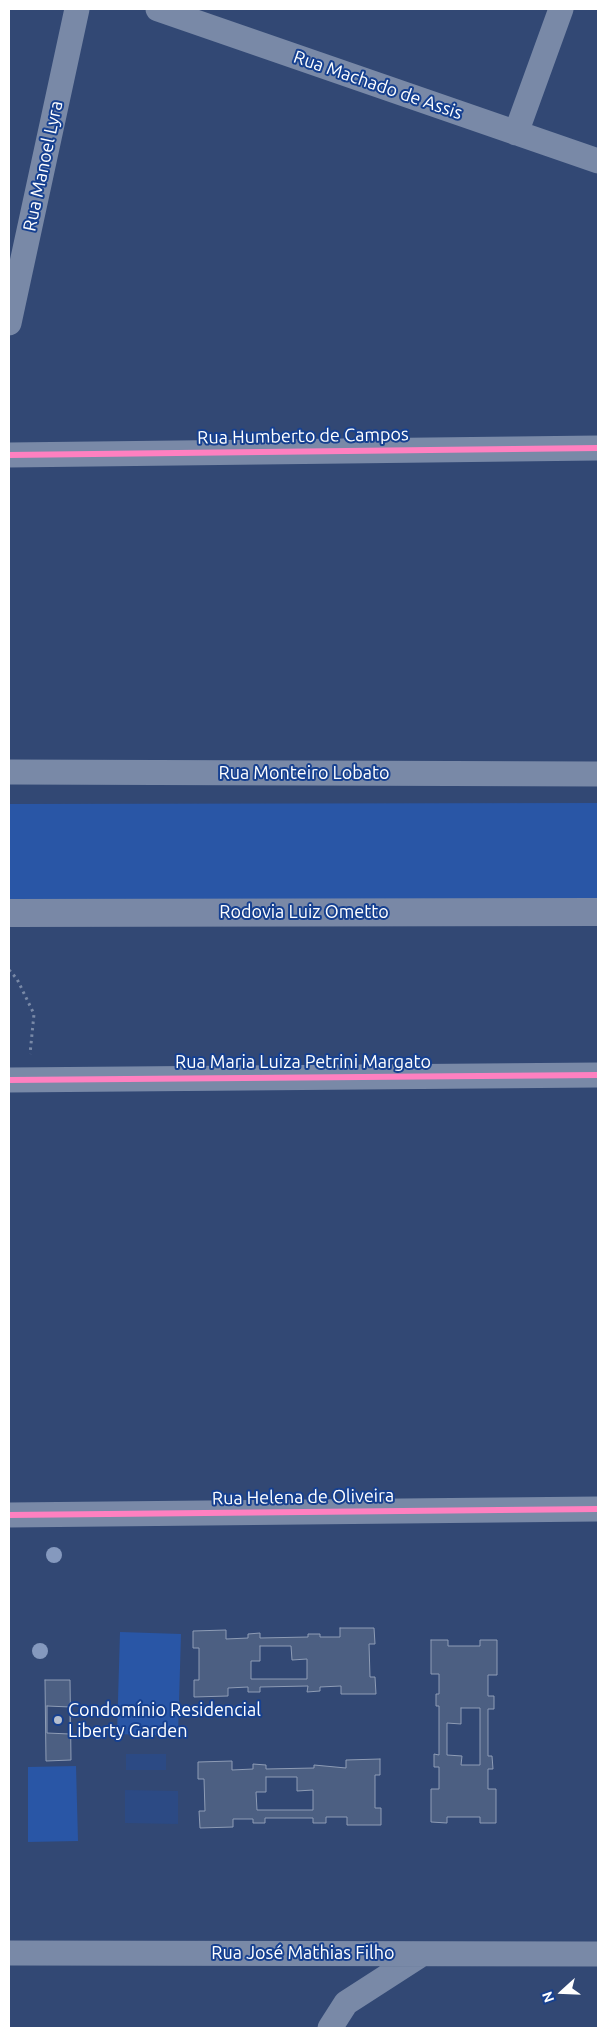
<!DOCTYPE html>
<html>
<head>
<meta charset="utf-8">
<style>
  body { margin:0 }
  #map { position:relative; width:607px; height:2037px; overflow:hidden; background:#324874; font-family:Ubuntu,sans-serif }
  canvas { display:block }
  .frame { position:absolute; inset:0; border:10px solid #fff; pointer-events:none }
  .north { position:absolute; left:537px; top:1967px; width:50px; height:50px; -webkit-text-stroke:4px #164090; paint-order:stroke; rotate:250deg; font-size:14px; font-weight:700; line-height:20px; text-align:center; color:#fff }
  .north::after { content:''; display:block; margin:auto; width:18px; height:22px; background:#fff; clip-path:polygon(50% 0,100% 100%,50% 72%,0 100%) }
</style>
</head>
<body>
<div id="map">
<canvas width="607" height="2037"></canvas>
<div class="frame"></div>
<div class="north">N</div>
</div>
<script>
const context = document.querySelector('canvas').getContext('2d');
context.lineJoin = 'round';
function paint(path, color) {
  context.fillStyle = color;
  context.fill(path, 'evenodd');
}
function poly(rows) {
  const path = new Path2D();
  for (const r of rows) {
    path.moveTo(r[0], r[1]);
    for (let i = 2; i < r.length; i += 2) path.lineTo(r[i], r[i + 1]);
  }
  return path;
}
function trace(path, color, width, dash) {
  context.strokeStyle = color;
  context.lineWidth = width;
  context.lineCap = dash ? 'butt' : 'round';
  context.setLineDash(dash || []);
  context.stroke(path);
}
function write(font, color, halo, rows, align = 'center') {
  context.font = font + ' Ubuntu,sans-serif';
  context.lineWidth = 4;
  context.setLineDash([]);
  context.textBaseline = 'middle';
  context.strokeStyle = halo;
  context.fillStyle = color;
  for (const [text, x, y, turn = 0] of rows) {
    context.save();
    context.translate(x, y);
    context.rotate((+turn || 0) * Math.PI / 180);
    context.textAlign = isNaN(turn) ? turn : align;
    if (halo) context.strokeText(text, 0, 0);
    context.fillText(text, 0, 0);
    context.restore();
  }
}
paint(poly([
  [598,803,598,903,9,901,9,804],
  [120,1632,181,1634,178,1736,117,1734],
  [76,1766,78,1841,28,1842,28,1767]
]), '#2956a6');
paint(poly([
  [126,1754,166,1754,166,1770,126,1770],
  [125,1790,178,1791,178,1824,125,1823]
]), '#2c4a84');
const building = poly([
  [340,1628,374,1628,375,1644,369,1644,370,1677,375,1677,376,1694,341,1694,341,1686,320,1687,320,1691,307,1692,308,1686,260,1687,260,1692,248,1692,248,1687,228,1688,228,1696,194,1697,194,1680,199,1680,199,1648,193,1648,193,1631,226,1630,226,1639,248,1638,248,1634,260,1633,260,1638,308,1637,308,1634,320,1634,320,1637,340,1637,340,1628],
  [431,1640,448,1640,448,1646,480,1646,480,1640,497,1640,497,1675,488,1675,488,1696,494,1696,494,1709,488,1709,488,1756,492,1756,493,1769,488,1769,488,1789,496,1789,496,1823,480,1823,480,1817,447,1817,447,1823,431,1822,431,1789,439,1789,439,1767,434,1767,434,1754,439,1755,439,1706,436,1706,436,1694,439,1694,439,1674,431,1674,431,1640],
  [260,1646,291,1646,292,1660,307,1659,307,1679,251,1679,251,1661,260,1661,260,1646],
  [45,1680,70,1680,71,1760,46,1761,45,1680],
  [47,1706,70,1707,70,1734,47,1733,47,1706],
  [461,1708,480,1708,480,1765,461,1765,462,1756,447,1755,447,1723,461,1724,461,1708],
  [380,1759,380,1775,375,1775,375,1808,381,1808,381,1825,347,1825,347,1817,326,1817,326,1823,313,1823,313,1818,265,1818,265,1823,253,1823,253,1819,233,1819,233,1827,200,1828,199,1811,205,1811,204,1779,198,1779,198,1762,232,1761,232,1770,253,1769,253,1764,266,1765,266,1769,314,1768,314,1765,346,1768,346,1760,380,1759],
  [266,1777,297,1777,297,1791,313,1790,313,1810,257,1810,256,1792,266,1792,266,1777]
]);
paint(building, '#4c5f82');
trace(building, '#8e9cb5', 1);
trace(poly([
  [9,970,17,979,34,1014,30,1054]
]), '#7989a7', 3, [2.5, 4]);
trace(poly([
  [158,9,598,161],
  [516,133,561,9],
  [9,323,77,9],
  [9,455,598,448],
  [9,772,598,774],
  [9,1080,598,1075],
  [9,1515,598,1509],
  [9,1953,598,1954],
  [330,2028,346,2003,422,1954]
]), '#7989a7', 25);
trace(poly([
  [9,913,598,912]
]), '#7988a6', 28);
trace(poly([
  [9,455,598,448],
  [9,1080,598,1075],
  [9,1515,598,1509]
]), '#ff80c0', 6);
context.fillStyle = '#8599be';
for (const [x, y] of [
  [54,1555],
  [40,1651]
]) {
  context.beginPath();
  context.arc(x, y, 8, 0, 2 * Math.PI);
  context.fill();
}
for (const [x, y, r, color] of [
  [58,1720,5,"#b7bfce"]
]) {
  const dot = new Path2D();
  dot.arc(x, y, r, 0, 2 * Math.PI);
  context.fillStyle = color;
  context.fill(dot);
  trace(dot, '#164090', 2);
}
write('18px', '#fff', '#164090', [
  ["Rua Machado de Assis",378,85,19],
  ["Rua Manoel Lyra",43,166,-78],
  ["Rua Humberto de Campos",303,436,-1],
  ["Rua Monteiro Lobato",304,773],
  ["Rodovia Luiz Ometto",304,912],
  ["Rua Maria Luiza Petrini Margato",303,1062],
  ["Rua Helena de Oliveira",303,1497,-1],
  ["Rua José Mathias Filho",303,1953]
]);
write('18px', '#fff', '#164090', [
  ["Condomínio Residencial",68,1710],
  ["Liberty Garden",68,1731]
], 'left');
</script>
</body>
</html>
